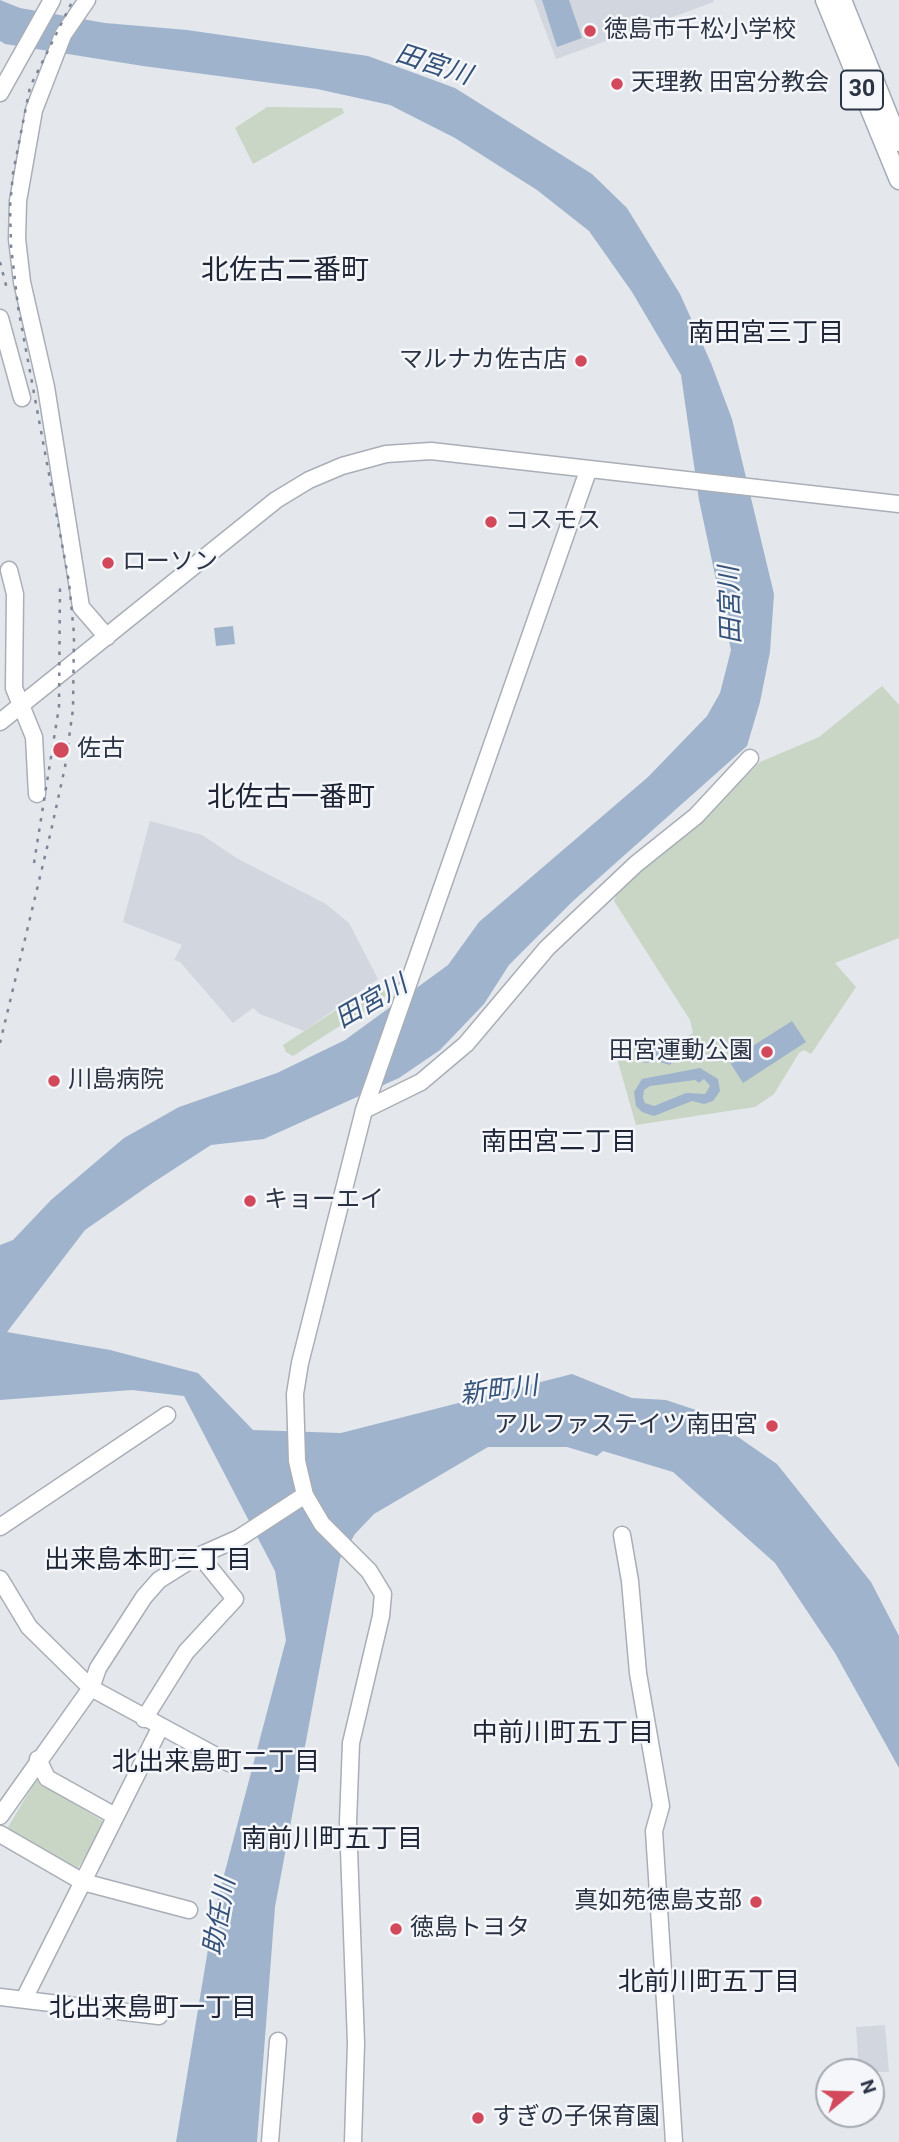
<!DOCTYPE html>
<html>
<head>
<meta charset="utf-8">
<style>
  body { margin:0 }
  #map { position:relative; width:899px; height:2142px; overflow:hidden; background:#e4e7ec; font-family:Roboto,sans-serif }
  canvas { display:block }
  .north { position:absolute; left:815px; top:2058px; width:70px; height:70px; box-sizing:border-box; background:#f4f6f9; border:2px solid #a4a8b1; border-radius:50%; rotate:71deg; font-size:19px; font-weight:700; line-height:28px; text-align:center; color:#2b3445 }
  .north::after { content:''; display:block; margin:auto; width:24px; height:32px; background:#d1495b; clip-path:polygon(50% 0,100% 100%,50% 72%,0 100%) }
</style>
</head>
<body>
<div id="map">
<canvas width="899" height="2142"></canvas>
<div class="north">N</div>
</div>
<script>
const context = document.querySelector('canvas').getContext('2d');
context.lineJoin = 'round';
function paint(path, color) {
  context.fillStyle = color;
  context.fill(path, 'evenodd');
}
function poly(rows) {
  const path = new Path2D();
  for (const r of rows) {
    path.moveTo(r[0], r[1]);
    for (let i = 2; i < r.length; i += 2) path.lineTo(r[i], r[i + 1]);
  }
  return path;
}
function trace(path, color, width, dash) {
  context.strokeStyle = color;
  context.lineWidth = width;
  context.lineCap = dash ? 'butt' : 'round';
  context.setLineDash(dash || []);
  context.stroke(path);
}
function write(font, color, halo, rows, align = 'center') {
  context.font = font + ' Roboto,"Noto Sans JP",sans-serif';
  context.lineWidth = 5;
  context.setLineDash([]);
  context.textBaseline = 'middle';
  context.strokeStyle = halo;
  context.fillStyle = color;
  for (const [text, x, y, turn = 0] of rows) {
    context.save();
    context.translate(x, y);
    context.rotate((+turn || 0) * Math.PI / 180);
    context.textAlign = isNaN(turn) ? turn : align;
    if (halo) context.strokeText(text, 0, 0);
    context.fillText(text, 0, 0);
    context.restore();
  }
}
paint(poly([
  [534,0,713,0,714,2,556,59],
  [150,821,202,835,238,859,326,904,349,923,378,979,304,1031,260,1014,253,1008,233,1023,180,962,174,960,182,945,123,922],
  [885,2025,889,2072,859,2072,856,2027]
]), '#d2d6de');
paint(poly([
  [267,107,342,108,344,113,253,164,235,128],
  [882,686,899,705,899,938,835,963,856,987,811,1054,804,1050,799,1053,774,1094,755,1107,636,1125,618,1062,617,1052,621,1046,684,1039,693,1033,690,1020,614,901,619,889,701,822,760,762,819,737],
  [377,983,387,994,375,1008,360,1013,293,1056,286,1052,283,1045],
  [36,1780,106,1823,76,1871,7,1829]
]), '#c9d6c5');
paint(poly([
  [0,0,20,8,105,23,187,30,368,56,455,88,592,174,627,208,680,294,711,363,732,419,774,594,770,652,760,702,747,746,573,901,509,965,484,1004,440,1050,399,1078,264,1139,211,1145,154,1182,85,1230,7,1332,110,1350,198,1373,253,1430,341,1433,572,1374,632,1398,666,1400,702,1412,777,1464,871,1582,899,1636,899,1768,835,1653,775,1563,673,1472,603,1451,597,1456,567,1447,488,1447,374,1514,355,1534,340,1559,275,1907,257,2142,176,2142,214,1913,286,1640,275,1571,184,1396,132,1390,0,1400,0,1245,13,1240,51,1200,124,1138,179,1107,277,1073,345,1040,448,965,479,922,648,777,707,716,720,693,731,650,699,500,681,375,632,292,589,231,537,190,455,138,390,105,317,89,143,66,5,44,0,41],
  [542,0,569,0,582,38,557,47],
  [233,626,235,644,216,646,214,628],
  [792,1021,806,1042,743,1083,729,1061],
  [671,1047,677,1057,670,1065,656,1061,645,1063,639,1059,644,1049],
  [700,1068,718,1079,720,1091,713,1101,704,1104,692,1101,654,1116,642,1112,636,1106,634,1092,642,1079],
  [704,1079,710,1086,705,1094,686,1093,654,1106,645,1103,643,1098,644,1090,650,1086,695,1080,699,1083]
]), '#9fb4cc');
const secondary = poly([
  [87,0,63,35,34,110,18,201,17,239,22,282,46,387,81,607,107,637],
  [0,93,52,0],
  [0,318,22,398],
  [9,570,15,594,14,688,34,737,37,794],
  [0,722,276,500,309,480,342,466,386,454,431,451,899,504],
  [364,1110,421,1082,466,1044,547,948,636,864,696,816,750,758],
  [0,1527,167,1415],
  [622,1535,630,1581,638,1673,661,1806,654,1831,674,2142],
  [0,1579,29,1627,91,1688,229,1763],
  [144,1719,186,1652,235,1599,201,1557],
  [38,1759,47,1778,115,1816],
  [0,1816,91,1688,98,1668,144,1597,159,1580,194,1558,239,1538,305,1495],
  [0,1834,83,1882,189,1910],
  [0,1997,159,2016],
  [24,1999,160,1728],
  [270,2142,278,2041],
  [353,2142,356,2043,348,1822,351,1743,381,1616,383,1594,369,1571,322,1524,305,1495,297,1461,295,1394,300,1363,364,1110,588,471]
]);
const primary = poly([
  [825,0,899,180],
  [842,0,899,142]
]);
trace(secondary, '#a9aeb7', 19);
trace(primary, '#a3abb8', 21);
trace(secondary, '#fff', 16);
trace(primary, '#fff', 18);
trace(poly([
  [0,262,7,289],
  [34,863,59,707,60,585],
  [0,1043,51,831,65,767,73,709,74,634,69,582,18,307,11,246,10,207,13,173,30,87,73,0]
]), '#7d8696', 2.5, [3.5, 7]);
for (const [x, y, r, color] of [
  [590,31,7,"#d1495b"],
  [617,84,7,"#d1495b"],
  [581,361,7,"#d1495b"],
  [491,522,7,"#d1495b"],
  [108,563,7,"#d1495b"],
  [61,750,9,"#d1495b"],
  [767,1052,7,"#d1495b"],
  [54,1081,7,"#d1495b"],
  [250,1201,7,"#d1495b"],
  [772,1426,7,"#d1495b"],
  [756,1902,7,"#d1495b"],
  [396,1929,7,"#d1495b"],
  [478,2118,7,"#d1495b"]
]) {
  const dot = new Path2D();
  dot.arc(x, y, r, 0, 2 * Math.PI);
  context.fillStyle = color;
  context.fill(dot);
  trace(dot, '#f4f6f9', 2.5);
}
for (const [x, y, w] of [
  [862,90,42]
]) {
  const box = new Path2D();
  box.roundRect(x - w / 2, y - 19.5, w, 39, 5);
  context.fillStyle = '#f4f6f9';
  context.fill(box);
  trace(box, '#2b3445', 2);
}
write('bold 23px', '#2b3445', null, [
  ["30",862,90]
]);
write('24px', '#2b3445', '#f4f6f9', [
  ["徳島市千松小学校",604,31],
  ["天理教 田宮分教会",631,84],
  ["マルナカ佐古店",567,361,"right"],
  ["コスモス",505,522],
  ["ローソン",122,563],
  ["佐古",77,750],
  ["田宮運動公園",753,1052,"right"],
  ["川島病院",68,1081],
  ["キョーエイ",264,1201],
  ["アルファステイツ南田宮",758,1426,"right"],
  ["真如苑徳島支部",742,1902,"right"],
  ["徳島トヨタ",410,1929],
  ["すぎの子保育園",492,2118]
], 'left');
write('italic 26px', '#34527a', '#f4f6f9', [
  ["田宮川",433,66,18],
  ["田宮川",732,605,-92],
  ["田宮川",372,1003,-30],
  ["新町川",499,1392,-7],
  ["助任川",221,1917,-80]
]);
write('26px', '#1d2536', '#f4f6f9', [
  ["南田宮三丁目",766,334],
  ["南田宮二丁目",559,1143],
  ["出来島本町三丁目",148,1561],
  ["中前川町五丁目",563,1734],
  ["北出来島町二丁目",216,1763],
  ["南前川町五丁目",332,1840],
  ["北前川町五丁目",709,1983],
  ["北出来島町一丁目",153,2009]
]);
write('28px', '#1d2536', '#f4f6f9', [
  ["北佐古二番町",285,272],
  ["北佐古一番町",291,799]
]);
</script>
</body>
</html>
